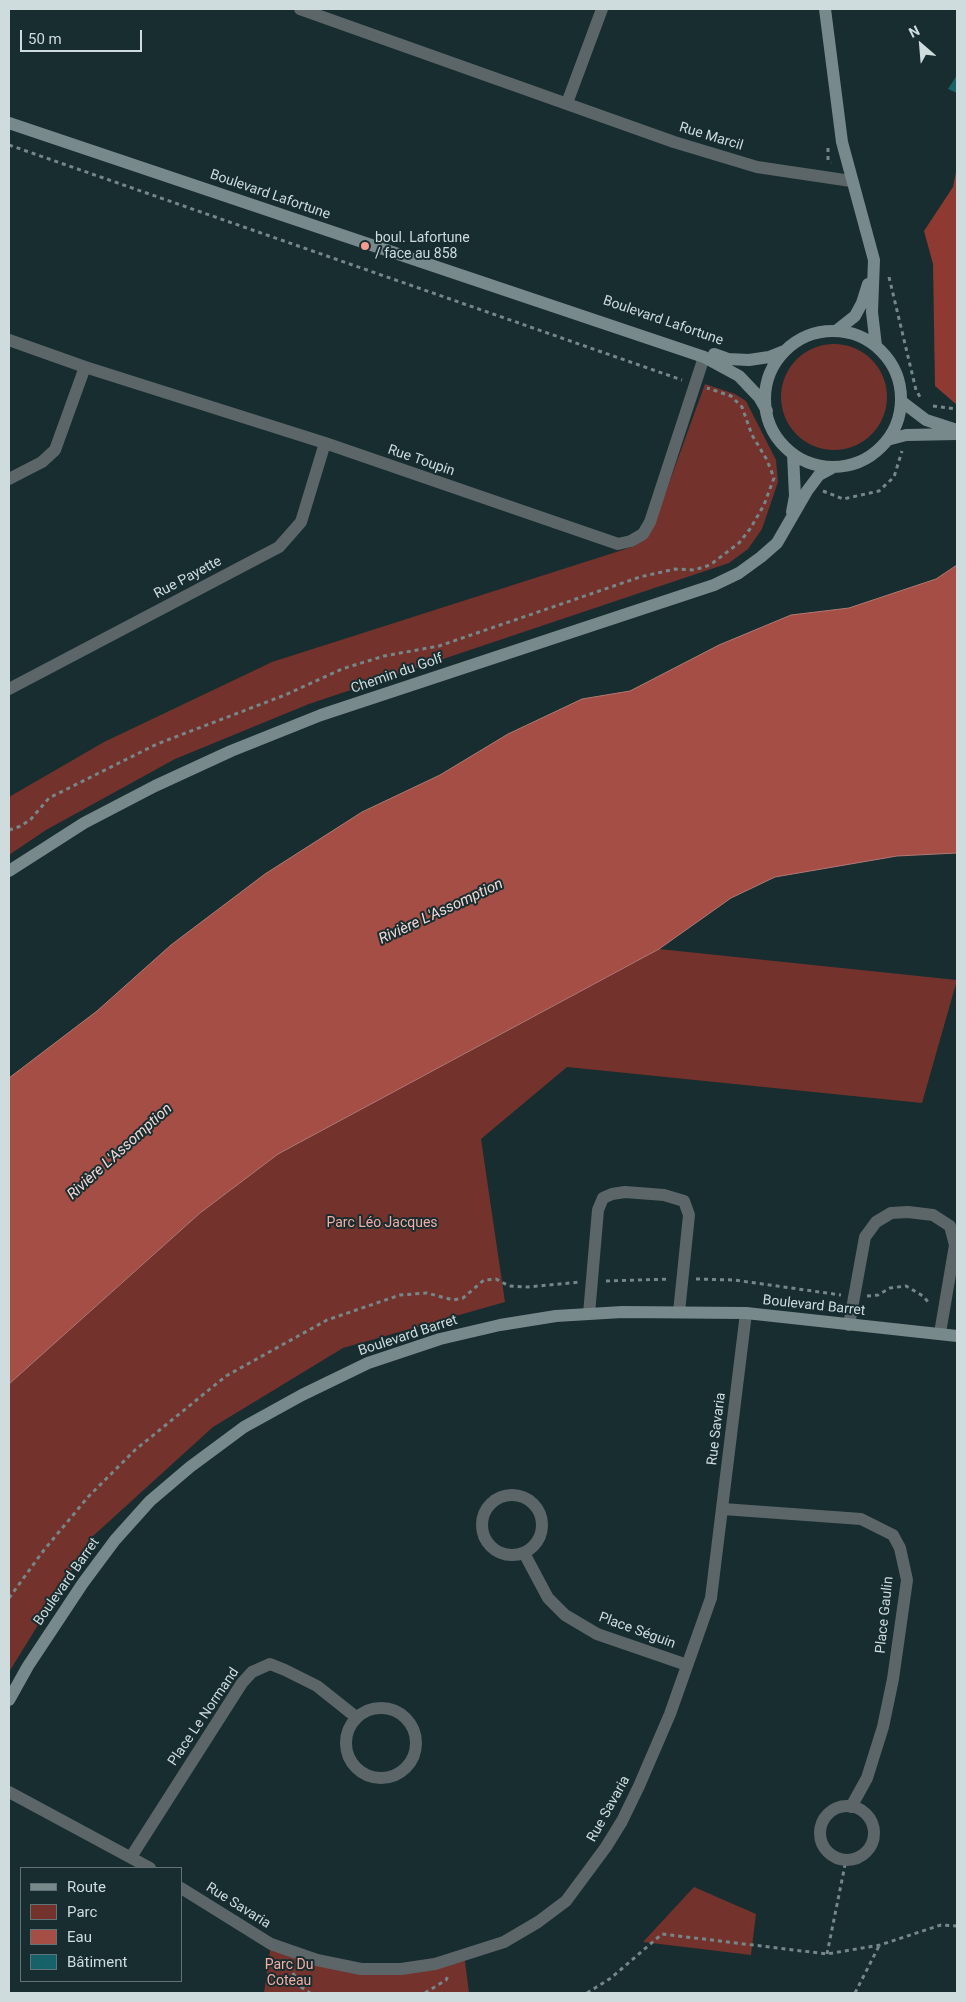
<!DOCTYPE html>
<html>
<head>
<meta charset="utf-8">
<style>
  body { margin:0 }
  #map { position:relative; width:966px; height:2002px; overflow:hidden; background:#172d30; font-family:Roboto,sans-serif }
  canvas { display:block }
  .frame { position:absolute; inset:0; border:10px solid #cfdcde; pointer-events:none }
  .legend { position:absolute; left:20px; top:1867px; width:162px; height:115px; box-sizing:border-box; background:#172d30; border:1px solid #617376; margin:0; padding:6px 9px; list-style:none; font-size:15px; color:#cfdcde }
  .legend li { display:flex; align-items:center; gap:10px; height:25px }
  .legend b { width:25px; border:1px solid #617376 }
  .north { position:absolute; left:896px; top:20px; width:50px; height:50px; -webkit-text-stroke:4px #172d30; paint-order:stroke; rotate:333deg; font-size:14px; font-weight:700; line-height:20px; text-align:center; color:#cfdcde }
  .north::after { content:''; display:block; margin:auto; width:18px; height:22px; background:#cfdcde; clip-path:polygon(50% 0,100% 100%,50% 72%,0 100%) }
  .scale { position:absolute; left:20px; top:30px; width:122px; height:22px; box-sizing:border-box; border:2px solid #cfdcde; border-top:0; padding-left:6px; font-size:15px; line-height:18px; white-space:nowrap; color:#cfdcde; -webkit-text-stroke:4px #172d30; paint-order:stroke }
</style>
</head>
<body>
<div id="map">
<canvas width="966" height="2002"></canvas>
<div class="frame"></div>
<ul class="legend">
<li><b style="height:6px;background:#78898b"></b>Route</li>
<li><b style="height:14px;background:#74322c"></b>Parc</li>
<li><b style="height:14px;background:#a44e46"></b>Eau</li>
<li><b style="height:14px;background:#176168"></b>Bâtiment</li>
</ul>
<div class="north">N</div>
<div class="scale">50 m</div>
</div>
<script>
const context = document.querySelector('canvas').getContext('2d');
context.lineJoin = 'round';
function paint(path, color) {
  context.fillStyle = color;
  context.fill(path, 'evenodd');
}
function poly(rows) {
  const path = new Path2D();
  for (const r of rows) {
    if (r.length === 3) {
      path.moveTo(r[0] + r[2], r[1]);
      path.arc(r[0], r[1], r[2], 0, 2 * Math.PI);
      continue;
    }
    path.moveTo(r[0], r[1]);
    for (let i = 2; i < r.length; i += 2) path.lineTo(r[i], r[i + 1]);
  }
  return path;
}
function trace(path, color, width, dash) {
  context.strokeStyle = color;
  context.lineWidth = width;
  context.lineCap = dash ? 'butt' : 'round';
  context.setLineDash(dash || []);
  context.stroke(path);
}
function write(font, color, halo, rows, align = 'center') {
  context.font = font + ' Roboto,sans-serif';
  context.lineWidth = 4;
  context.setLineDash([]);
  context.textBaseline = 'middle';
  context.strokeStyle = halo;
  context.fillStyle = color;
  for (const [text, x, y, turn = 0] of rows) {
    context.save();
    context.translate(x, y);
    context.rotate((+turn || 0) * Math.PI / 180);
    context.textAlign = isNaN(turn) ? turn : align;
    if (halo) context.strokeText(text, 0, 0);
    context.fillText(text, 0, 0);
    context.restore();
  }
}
paint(poly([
  [834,397,53],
  [705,384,735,394,746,401,776,460,778,482,762,529,748,549,729,563,309,704,175,759,46,830,9,855,9,797,104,742,272,662,635,546,652,530],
  [659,949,957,980,922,1103,567,1067,481,1139,505,1302,343,1348,213,1427,93,1536,9,1672,9,1384,200,1213,277,1154],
  [694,1887,756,1914,751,1955,643,1942],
  [271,1944,361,1969,464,1954,469,1993,264,1993]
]), '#74322c');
paint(poly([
  [957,167,957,405,935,386,933,264,924,231,953,187]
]), '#8e3a33');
const water = poly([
  [957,565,957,853,897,856,775,877,731,898,659,949,278,1154,200,1213,9,1384,9,1078,97,1011,171,945,265,874,362,812,440,775,508,734,582,699,630,691,719,645,791,615,849,608,936,579,957,565]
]);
paint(water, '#a44e46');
trace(water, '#b17974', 1);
paint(poly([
  [957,75,957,93,948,89]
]), '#176168');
trace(poly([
  [9,145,682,380],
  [828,148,828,160,831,163],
  [889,277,916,390,920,397],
  [933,406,957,409],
  [823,491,843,499,879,491,894,477,902,451],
  [9,830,21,826,31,819,49,798,157,744,285,695,342,669,384,656,439,646,640,577,675,569,694,570,710,565,739,543,750,529,764,505,774,478,767,460,752,435,742,407,731,396,707,388],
  [696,1279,734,1280,841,1295],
  [606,1281,670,1279],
  [867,1296,878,1295,890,1288,906,1286,923,1296,930,1304],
  [9,1598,44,1550,88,1497,135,1450,226,1376,327,1320,400,1295,427,1293,453,1300,463,1298,484,1280,496,1279,509,1286,528,1287,580,1282],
  [827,1954,846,1860],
  [289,1966,301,1987,310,1993],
  [425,1993,446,1980,449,1974],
  [587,1993,611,1978,662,1934,827,1954,880,1945,941,1925,957,1926],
  [855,1993,879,1946]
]), '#768789', 3, [4, 4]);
trace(poly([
  [300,9,674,142,757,167,851,181],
  [567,103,602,9],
  [9,340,85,367,325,443,618,544,631,541,643,534,650,522,704,357],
  [9,479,42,462,55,450,85,367],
  [9,689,279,547,301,522,325,443],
  [589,1314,598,1210,603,1198,612,1194,625,1192,664,1195,684,1201,689,1215,679,1312],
  [849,1325,865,1237,876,1222,891,1213,908,1212,933,1215,950,1226,955,1245,940,1333],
  [512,1525,30],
  [723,1509,861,1519,893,1535,900,1548,907,1580,893,1679,883,1727,867,1778,851,1807],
  [524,1553,548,1598,565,1615,597,1634,687,1665],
  [381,1743,35],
  [9,1792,150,1868],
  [847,1833,27],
  [131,1857,242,1683,252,1672,270,1664,285,1670,317,1686,356,1717],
  [181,1888,271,1944,317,1960,361,1969,401,1969,435,1964,504,1942,538,1922,566,1901,606,1847,622,1821,639,1786,670,1714,711,1598,746,1313]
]), '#5c6668', 12);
trace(poly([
  [825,9,842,142,874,260,872,312,876,346],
  [9,123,704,357,739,376,759,397,767,411],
  [836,331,855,316,862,303,868,284],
  [833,399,68],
  [714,354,728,359,749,360,769,357,784,351],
  [901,401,926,420,957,430],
  [887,440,906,435,957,434],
  [792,512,795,496,793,454],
  [9,871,84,823,155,786,231,751,321,715,714,585,739,573,761,557,777,543,807,491,819,475,832,468],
  [9,1700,28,1666,83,1583,115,1540,150,1501,190,1467,244,1427,302,1395,368,1363,440,1339,500,1325,556,1316,622,1312,746,1313,957,1336]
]), '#78898b', 12);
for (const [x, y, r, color] of [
  [365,246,5,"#f59c91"]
]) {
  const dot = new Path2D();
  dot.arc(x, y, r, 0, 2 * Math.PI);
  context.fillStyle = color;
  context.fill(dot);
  trace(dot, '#172d30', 2);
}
write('14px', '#cfdcde', '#172d30', [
  ["Rue Marcil",711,137,17],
  ["Boulevard Lafortune",270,195,19],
  ["Boulevard Lafortune",663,321,19],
  ["Rue Toupin",421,461,19],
  ["Rue Payette",188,578,-28],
  ["Chemin du Golf",397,674,-19],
  ["Boulevard Barret",814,1306,6],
  ["Boulevard Barret",408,1336,-18],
  ["Rue Savaria",717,1429,-83],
  ["Boulevard Barret",67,1582,-55],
  ["Place Gaulin",885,1615,-84],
  ["Place Séguin",637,1631,20],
  ["Place Le Normand",204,1717,-56],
  ["Rue Savaria",609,1809,-61],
  ["Rue Savaria",238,1906,32]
]);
write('14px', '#cfdcde', '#172d30', [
  ["boul. Lafortune",375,238],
  ["/ face au 858",375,254]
], 'left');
write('14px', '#f5aca3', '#172d30', [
  ["Parc Léo Jacques",382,1223],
  ["Parc Du",289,1965],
  ["Coteau",289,1981]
]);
write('italic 15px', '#f3d9d6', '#172d30', [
  ["Rivière L'Assomption",441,912,-25],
  ["Rivière L'Assomption",120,1152,-42]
]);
</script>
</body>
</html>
